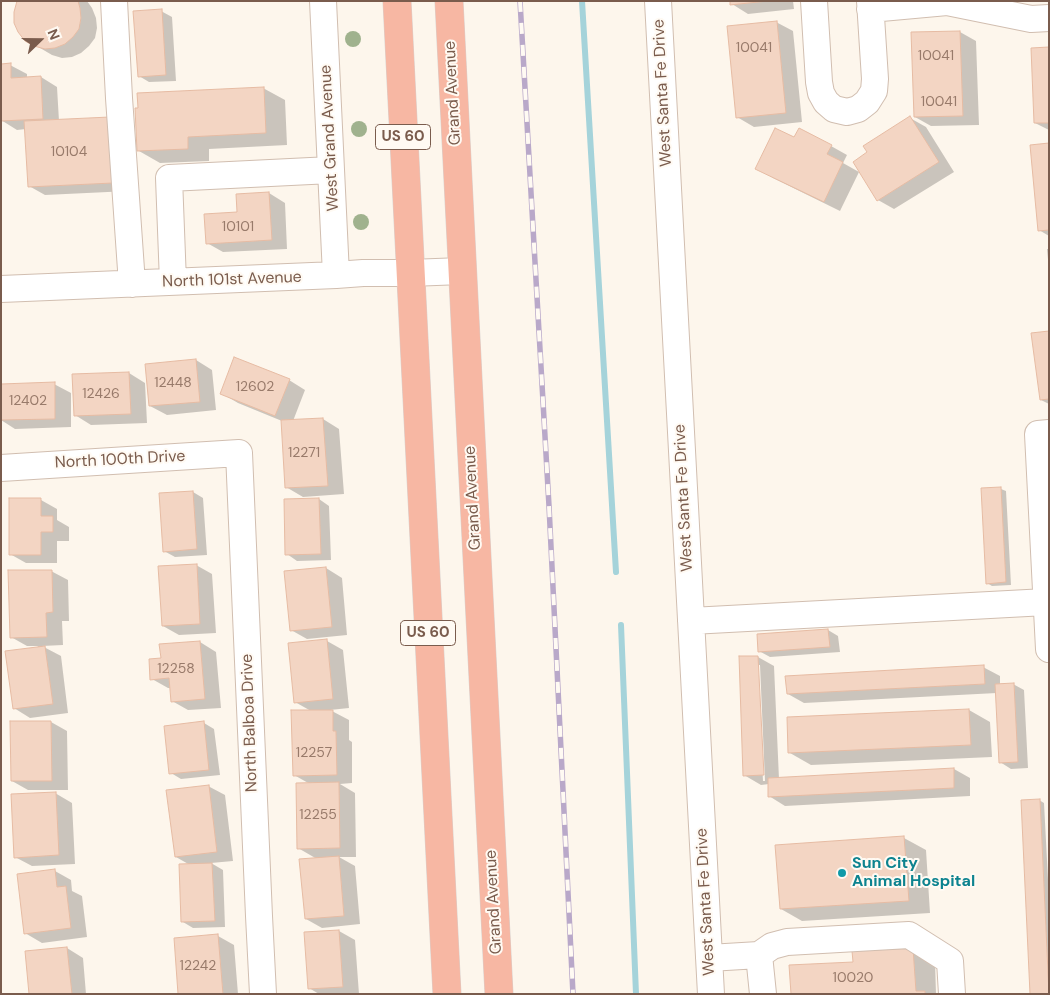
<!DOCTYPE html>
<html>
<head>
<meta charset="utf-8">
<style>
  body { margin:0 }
  #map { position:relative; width:1050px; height:995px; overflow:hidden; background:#fdf6ec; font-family:"DM Sans",sans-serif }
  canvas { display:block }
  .frame { position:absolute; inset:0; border:2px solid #7a5c4d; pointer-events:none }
  .north { position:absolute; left:15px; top:15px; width:50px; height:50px; -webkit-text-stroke:4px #fffaf3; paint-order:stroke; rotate:68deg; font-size:14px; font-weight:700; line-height:20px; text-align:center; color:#7a5c4d }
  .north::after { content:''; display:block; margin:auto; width:18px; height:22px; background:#7a5c4d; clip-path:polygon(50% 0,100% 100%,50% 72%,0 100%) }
</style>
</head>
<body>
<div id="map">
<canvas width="1050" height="995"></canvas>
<div class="frame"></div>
<div class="north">N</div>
</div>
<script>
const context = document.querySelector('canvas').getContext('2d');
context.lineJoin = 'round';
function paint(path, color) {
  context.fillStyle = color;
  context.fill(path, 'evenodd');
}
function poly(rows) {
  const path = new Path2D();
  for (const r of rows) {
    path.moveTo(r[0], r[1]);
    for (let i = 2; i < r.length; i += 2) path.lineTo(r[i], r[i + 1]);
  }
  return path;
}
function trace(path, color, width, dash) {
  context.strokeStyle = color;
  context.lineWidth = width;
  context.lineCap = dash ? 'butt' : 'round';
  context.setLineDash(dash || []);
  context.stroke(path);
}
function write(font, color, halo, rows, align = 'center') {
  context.font = font + ' "DM Sans",sans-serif';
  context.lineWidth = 4;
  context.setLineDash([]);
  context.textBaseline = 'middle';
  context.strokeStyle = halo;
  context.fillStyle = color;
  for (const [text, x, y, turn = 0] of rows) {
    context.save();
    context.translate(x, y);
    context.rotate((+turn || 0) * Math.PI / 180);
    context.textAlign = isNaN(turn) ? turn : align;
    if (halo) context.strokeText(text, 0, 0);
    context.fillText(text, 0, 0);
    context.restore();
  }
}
paint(poly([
  [18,1,87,1,92,8,96,18,97,28,95,38,89,46,81,53,72,57,62,58,52,55,35,45],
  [731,1,793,1,794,9,748,14,732,4],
  [161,11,172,17,176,81,149,82,139,76],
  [776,22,793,31,802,122,754,127,737,117],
  [960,32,976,41,979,125,931,126,915,117,912,33],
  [1049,49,1049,130,1035,123],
  [10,65,27,74,27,78,41,77,57,87,59,121,129,191,45,195,29,186,26,129,17,130,1,120],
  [263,88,285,100,287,145,209,149,209,161,160,163,139,151],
  [910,118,926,127,954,172,894,209,878,200,869,153],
  [1049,144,1049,236,1039,230],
  [831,146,847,155,843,163,859,172,840,211,773,178,757,168],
  [269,193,285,203,287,249,223,252,207,243,238,213],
  [1047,249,1049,249,1049,270],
  [1049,332,1049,404,1041,400],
  [196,360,212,370,216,410,167,415,150,406],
  [129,373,145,383,147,423,91,425,75,415],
  [289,380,305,390,293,421,323,419,339,429,344,494,303,497,286,487,282,421,238,403,221,393],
  [54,384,71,393,71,427,15,429,1,420,1,385],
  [1001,489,1006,491,1011,585,992,586,987,583],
  [193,492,203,498,207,555,175,557,164,551],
  [319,499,329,506,331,560,297,561,287,554],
  [41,500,57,509,57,520,69,527,69,541,57,541,57,563,26,563,10,554],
  [196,565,212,574,216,633,179,635,163,626],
  [326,568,342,578,347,635,307,639,291,630],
  [51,571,68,580,69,621,62,621,63,645,42,646,61,656,68,713,30,718,14,708,38,646,27,646,11,637],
  [828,630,838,636,840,652,770,657,759,651],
  [327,641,343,650,349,708,330,710,349,720,349,740,352,742,352,783,340,784,355,793,356,857,339,857,355,866,360,924,322,928,306,919,317,859,298,848,310,784,294,775,311,711,295,702],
  [200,642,216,652,221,708,188,710,172,701,171,688,168,688,152,679,162,659],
  [758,657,774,666,779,779,954,769,970,778,970,796,785,806,769,796,769,784,761,785,744,775],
  [757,665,760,665,765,781,763,781],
  [983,667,1000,676,1000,685,1013,684,1024,690,1028,768,1011,769,1000,762,997,693,804,703,788,694],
  [969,710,990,722,992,757,811,765,790,753],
  [51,722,67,731,68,790,28,790,12,781],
  [204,723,214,729,220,775,181,779,171,773],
  [208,786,225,795,233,861,211,863,223,870,225,927,193,928,183,922,190,865,176,857],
  [55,793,72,803,75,864,32,866,15,857],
  [1039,800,1044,803,1049,898,1049,994],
  [904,838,926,850,930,913,802,921,781,909,776,846],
  [55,871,71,880,72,891,82,896,87,937,42,943,25,933],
  [339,931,355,940,359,994,319,994,309,988],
  [218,936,234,945,238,994,180,994],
  [67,948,83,958,86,994,30,994],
  [913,949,935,961,936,994,792,994,854,963]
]), '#0003');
trace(poly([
  [582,1,616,572],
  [621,625,636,994]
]), '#a5d3da', 6);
const building = poly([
  [78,1,80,8,81,18,79,29,73,37,65,44,55,48,45,49,34,46,25,41,18,32,14,23,14,12,17,1,78,1],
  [730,1,768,1,730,5,730,1],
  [162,9,166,75,138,77,133,11,162,9],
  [777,21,786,113,736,118,727,26,777,21],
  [960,31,963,116,914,117,911,32,960,31],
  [1049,47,1049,123,1034,123,1031,48,1049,47],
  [11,63,11,78,41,76,43,119,1,121,1,64,11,63],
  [264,87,266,133,188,137,188,149,137,151,135,108,138,108,137,93,264,87],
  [910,116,939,162,877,201,853,162,867,152,863,146,910,116],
  [110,117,113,183,28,187,24,121,110,117],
  [775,128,794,137,799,128,832,145,827,154,843,162,824,202,755,169,775,128],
  [1049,143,1049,230,1038,231,1030,145,1049,143],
  [269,192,272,240,206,244,204,214,237,212,236,194,269,192],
  [1049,331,1049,399,1040,400,1031,333,1049,331],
  [234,357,290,379,275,416,220,394,234,357],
  [196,359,200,402,149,406,145,364,196,359],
  [129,372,131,414,74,416,72,374,129,372],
  [55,382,55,419,1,420,1,384,55,382],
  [323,418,328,486,285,488,281,420,323,418],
  [1001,487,1006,582,986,584,981,488,1001,487],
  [193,491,197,549,163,552,159,493,193,491],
  [9,498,41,498,41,516,53,516,53,532,41,532,41,555,9,555,9,498],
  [319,498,321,554,285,555,284,499,319,498],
  [197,564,200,624,162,626,158,566,197,564],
  [326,567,332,627,290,631,284,571,326,567],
  [8,570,52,570,53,612,46,613,47,637,10,638,8,570],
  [828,629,830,647,758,652,757,634,828,629],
  [327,639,333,699,294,703,288,643,327,639],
  [200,641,205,699,171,702,169,678,150,680,149,659,161,658,159,644,200,641],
  [45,646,53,704,13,709,5,651,45,646],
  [739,656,758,656,764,775,743,776,739,656],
  [984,665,985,684,787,694,785,676,984,665],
  [1014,683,1018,762,999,763,995,684,1014,683],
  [969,709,971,745,788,753,787,717,969,709],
  [291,710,333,710,333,731,336,731,337,775,293,776,291,710],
  [10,721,51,721,52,781,11,781,10,721],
  [204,721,209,770,169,774,164,726,204,721],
  [954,768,954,788,768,797,768,778,954,768],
  [339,782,340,848,297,849,296,783,339,782],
  [209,785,217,852,175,857,166,790,209,785],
  [56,792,59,855,14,858,11,794,56,792],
  [1040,799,1049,994,1030,994,1021,800,1040,799],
  [904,836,909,901,780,909,775,845,904,836],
  [339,856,344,916,305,919,299,859,339,856],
  [212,863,215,921,181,922,179,864,212,863],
  [55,869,57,887,66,886,71,928,24,934,17,874,55,869],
  [339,930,343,987,308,989,304,932,339,930],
  [218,934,223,994,178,994,174,938,218,934],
  [67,947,72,994,29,994,25,951,67,947],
  [913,948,916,991,925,991,925,994,791,994,789,965,853,962,852,951,913,948]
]);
paint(building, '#f3d5c3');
trace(building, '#e6bba3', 1);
const minor = poly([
  [114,1,119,98,132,284],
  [323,1,336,275],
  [658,1,711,994],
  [814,1,819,82,821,93,826,102,834,109,847,112,858,109,867,102,874,91,875,79,870,1],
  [870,9,947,2,1031,19,1049,18],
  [173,282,169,178,331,170],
  [1,289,336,275,363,273,410,273,462,271],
  [1049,433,1038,434,1049,649],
  [1,468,239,453,259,916,263,994],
  [691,621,1046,602],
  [759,955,772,946,787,942,909,935,950,961,952,994],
  [709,958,759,955,763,994]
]);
const highway = poly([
  [397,1,447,994],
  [449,1,499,994]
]);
trace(minor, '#d1beb0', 28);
trace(highway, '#dad1cd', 29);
trace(minor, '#fff', 26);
trace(highway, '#f7b7a3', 28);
const rail = poly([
  [520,1,549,506,573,994]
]);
trace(rail, '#b9a8c9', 5.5);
trace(rail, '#fffaf3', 4, [11]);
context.fillStyle = '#a0b28e';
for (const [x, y] of [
  [353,39],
  [359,129],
  [361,222]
]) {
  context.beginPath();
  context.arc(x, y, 8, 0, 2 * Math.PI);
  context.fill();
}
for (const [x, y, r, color] of [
  [842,873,5,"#0f9aa8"]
]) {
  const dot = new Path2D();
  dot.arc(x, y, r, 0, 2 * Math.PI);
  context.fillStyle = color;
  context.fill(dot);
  trace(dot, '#fffaf3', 2);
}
write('14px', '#987a6a', null, [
  ["10041",754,48],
  ["10041",936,56],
  ["10041",939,102],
  ["10104",69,152],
  ["10101",238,227],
  ["12448",173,383],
  ["12602",255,387],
  ["12426",101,394],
  ["12402",28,401],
  ["12271",304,453],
  ["12258",176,669],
  ["12257",314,753],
  ["12255",318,815],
  ["12242",198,966],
  ["10020",853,978]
]);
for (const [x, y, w] of [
  [403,137,55],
  [428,633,55]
]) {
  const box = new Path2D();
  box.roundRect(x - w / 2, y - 12.5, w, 25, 4);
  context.fillStyle = '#fffaf3';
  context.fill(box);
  trace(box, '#7a5c4d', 1);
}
write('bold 15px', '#7a5c4d', null, [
  ["US 60",403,137],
  ["US 60",428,633]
]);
write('16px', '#7a5c4d', '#fffaf3', [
  ["Grand Avenue",453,93,-93],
  ["West Santa Fe Drive",663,93,-93],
  ["West Grand Avenue",330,138,-93],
  ["North 101st Avenue",232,280,-2],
  ["North 100th Drive",120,460,-3],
  ["Grand Avenue",473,498,-93],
  ["West Santa Fe Drive",684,498,-93],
  ["North Balboa Drive",250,723,-92],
  ["Grand Avenue",494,902,-93],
  ["West Santa Fe Drive",706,902,-93]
]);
write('bold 16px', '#0d838f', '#fffaf3', [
  ["Sun City",852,864],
  ["Animal Hospital",852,882]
], 'left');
</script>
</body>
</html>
